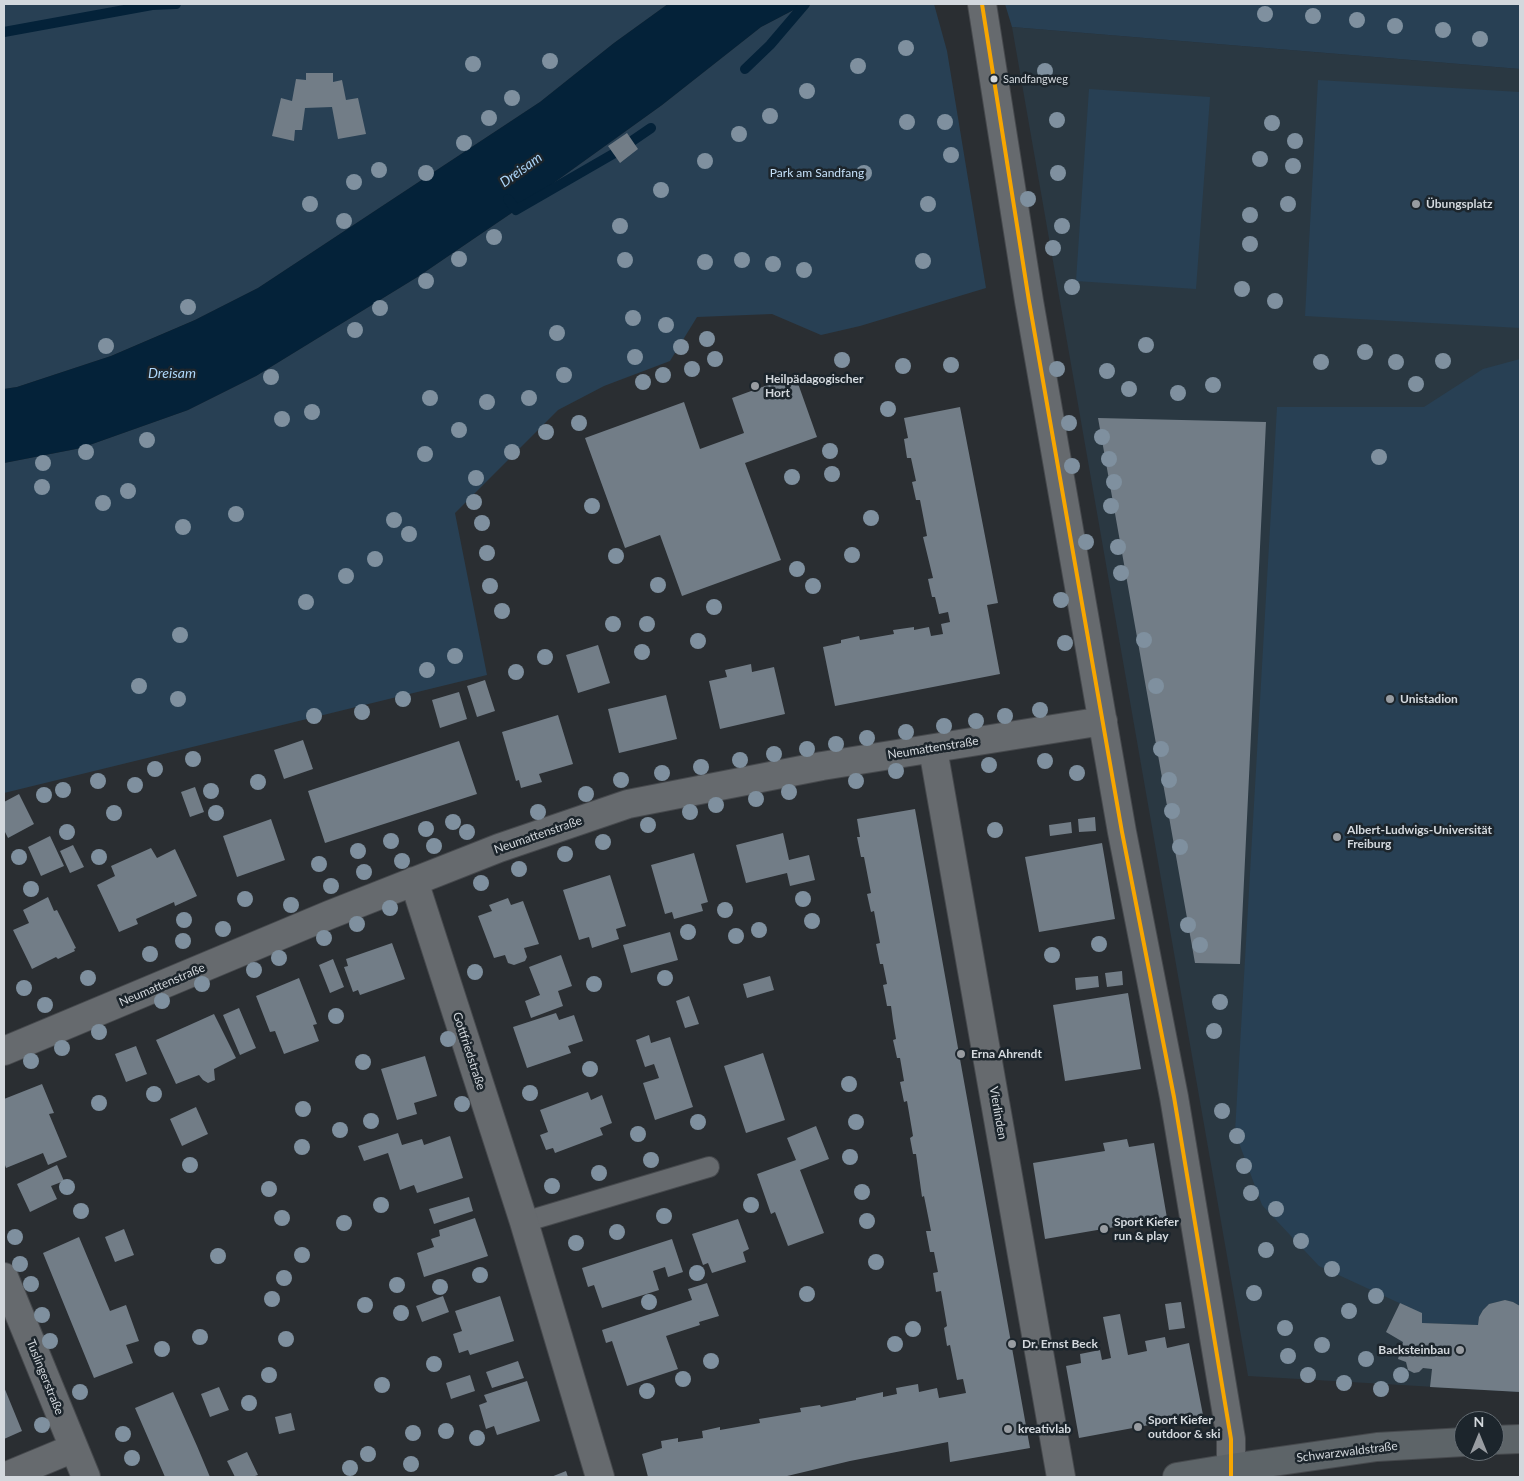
<!DOCTYPE html>
<html>
<head>
<meta charset="utf-8">
<style>
  body { margin:0 }
  #map { position:relative; width:1524px; height:1481px; overflow:hidden; background:#2a2e32; font-family:Lato,sans-serif }
  canvas { display:block }
  .frame { position:absolute; inset:0; border:5px solid #d3d8dd; pointer-events:none }
  .north { position:absolute; left:1454px; top:1411px; width:50px; height:50px; box-sizing:border-box; background:#1c252c; border:1px solid #656d73; border-radius:50%; rotate:0deg; font-size:14px; font-weight:700; line-height:20px; text-align:center; color:#d3d8dd }
  .north::after { content:''; display:block; margin:auto; width:18px; height:22px; background:#989ca1; clip-path:polygon(50% 0,100% 100%,50% 72%,0 100%) }
</style>
</head>
<body>
<div id="map">
<canvas width="1524" height="1481"></canvas>
<div class="frame"></div>
<div class="north">N</div>
</div>
<script>
const context = document.querySelector('canvas').getContext('2d');
context.lineJoin = 'round';
function paint(path, color) {
  context.fillStyle = color;
  context.fill(path, 'evenodd');
}
function poly(rows) {
  const path = new Path2D();
  for (const r of rows) {
    path.moveTo(r[0], r[1]);
    for (let i = 2; i < r.length; i += 2) path.lineTo(r[i], r[i + 1]);
  }
  return path;
}
function trace(path, color, width, dash) {
  context.strokeStyle = color;
  context.lineWidth = width;
  context.lineCap = dash ? 'butt' : 'round';
  context.setLineDash(dash || []);
  context.stroke(path);
}
function write(font, color, halo, rows, align = 'center') {
  context.font = font + ' Lato,sans-serif';
  context.lineWidth = 5;
  context.setLineDash([]);
  context.textBaseline = 'middle';
  context.strokeStyle = halo;
  context.fillStyle = color;
  for (const [text, x, y, turn = 0] of rows) {
    context.save();
    context.translate(x, y);
    context.rotate((+turn || 0) * Math.PI / 180);
    context.textAlign = isNaN(turn) ? turn : align;
    if (halo) context.strokeText(text, 0, 0);
    context.fillText(text, 0, 0);
    context.restore();
  }
}
paint(poly([
  [1012,27,1520,69,1520,1392,1248,1376]
]), '#2a3842');
paint(poly([
  [4,4,668,4,614,43,540,102,258,288,195,320,111,356,17,387,4,389],
  [805,4,934,4,947,51,986,288,860,326,821,335,772,314,697,317,670,361,604,386,558,410,455,513,487,675,4,793,4,463,81,448,188,410,256,376,419,276,516,210,662,105,761,27],
  [1005,4,1520,4,1520,69,1012,27],
  [1318,80,1520,92,1520,328,1305,316],
  [1089,89,1210,97,1196,289,1076,281],
  [1520,359,1520,1306,1513,1302,1505,1300,1489,1304,1483,1310,1479,1317,1478,1325,1422,1323,1421,1313,1319,1266,1262,1205,1235,1132,1277,407,1424,407,1483,369]
]), '#284054');
paint(poly([
  [668,4,805,4,761,27,662,105,516,210,419,276,256,376,188,410,81,448,4,463,4,389,17,387,111,356,195,320,258,288,540,102,614,43]
]), '#042239');
trace(poly([
  [4,32,152,5,176,4],
  [745,69,770,45,805,4],
  [508,199,516,210,613,154,651,128]
]), '#042239', 10);
paint(poly([
  [306,73,333,73,333,82,342,80,346,100,358,98,366,134,338,139,332,107,305,108,302,130,295,130,294,141,272,136,281,98,292,101,296,79,306,80],
  [627,133,638,149,620,163,608,146],
  [795,375,817,437,745,463,781,560,682,596,660,535,625,548,585,438,684,402,700,449,744,433,732,398],
  [960,407,998,603,987,605,1000,674,835,706,823,647,841,643,841,640,859,636,860,640,894,634,893,630,914,627,914,630,929,627,931,636,943,634,941,624,950,622,948,612,939,614,935,597,932,597,928,579,933,578,923,537,927,536,920,500,916,500,912,482,916,481,911,458,907,458,904,439,908,438,904,418],
  [1098,418,1266,422,1240,964,1195,963],
  [598,645,610,683,578,693,566,655],
  [751,664,752,672,774,667,785,714,720,729,709,681,727,677,725,670],
  [485,680,495,711,477,717,467,686],
  [459,692,467,719,440,728,432,700],
  [666,695,677,739,619,753,608,709],
  [558,715,573,764,539,774,542,782,521,788,519,780,516,781,502,732],
  [303,740,313,769,284,779,274,750],
  [459,741,477,794,325,843,308,791],
  [195,787,204,812,190,817,181,792],
  [19,794,34,824,8,838,4,830,4,802],
  [915,809,1030,1448,950,1462,948,1442,850,1461,783,1477,648,1477,642,1454,662,1448,661,1441,678,1438,678,1442,703,1438,702,1431,720,1427,720,1430,760,1423,759,1419,801,1412,800,1408,820,1405,821,1407,856,1400,856,1398,883,1392,883,1397,897,1394,896,1388,918,1384,919,1392,937,1388,939,1398,966,1393,963,1379,957,1380,950,1345,947,1346,944,1328,947,1326,941,1291,936,1292,933,1273,938,1272,934,1252,930,1252,926,1231,931,1231,924,1196,922,1197,916,1154,913,1154,910,1138,913,1136,907,1101,904,1102,900,1082,904,1081,900,1058,897,1058,893,1040,896,1039,893,1021,891,1006,887,1006,883,985,887,984,883,964,880,964,876,944,880,943,874,911,871,912,867,894,871,893,864,857,861,857,857,837,860,837,857,819],
  [1095,817,1096,831,1079,832,1078,819],
  [271,819,285,860,237,877,223,836],
  [1071,822,1072,833,1050,836,1049,825],
  [783,833,789,860,809,855,815,880,790,886,787,873,746,883,736,845],
  [50,836,64,866,41,876,28,847],
  [1102,843,1115,919,1039,932,1025,857],
  [73,845,84,867,70,873,60,851],
  [151,848,157,858,175,849,197,896,175,906,174,902,136,919,138,924,119,932,97,885,115,876,111,866],
  [694,853,708,902,701,904,703,911,674,919,672,912,665,914,651,865],
  [610,875,626,926,616,929,619,939,592,948,589,937,579,940,563,890],
  [48,897,54,911,57,910,76,948,74,949,75,951,58,959,56,957,32,969,13,930,29,923,23,910],
  [508,898,511,905,523,901,539,944,524,948,527,957,525,961,514,965,508,963,505,955,494,958,478,916,492,911,489,905],
  [670,932,678,960,631,973,623,945],
  [392,943,405,979,360,995,358,990,353,992,344,967,348,966,346,959],
  [561,955,572,986,558,991,563,1006,531,1018,525,1001,540,995,529,967],
  [333,959,344,987,330,993,319,965],
  [1122,971,1123,985,1107,987,1105,973],
  [770,976,774,990,747,998,743,984],
  [1098,976,1099,987,1076,990,1075,978],
  [299,978,317,1024,313,1025,319,1041,284,1054,275,1031,270,1032,256,996],
  [1128,993,1141,1069,1065,1081,1053,1005],
  [689,996,699,1024,685,1028,676,1001],
  [239,1008,256,1048,240,1055,223,1015],
  [556,1013,559,1020,574,1015,583,1041,568,1046,571,1053,527,1068,513,1027],
  [214,1014,236,1058,214,1069,215,1080,208,1083,203,1080,199,1075,176,1084,156,1040],
  [649,1035,651,1043,670,1037,693,1107,655,1120,643,1083,659,1078,654,1064,645,1067,636,1040],
  [136,1046,147,1074,126,1082,115,1054],
  [763,1053,785,1120,746,1133,724,1066],
  [425,1056,437,1096,414,1103,417,1114,397,1120,381,1069],
  [42,1084,54,1113,49,1114,67,1157,48,1165,43,1153,6,1168,4,1162,4,1099],
  [588,1092,591,1100,602,1095,612,1123,600,1128,603,1135,555,1153,553,1148,546,1150,540,1135,548,1132,540,1110],
  [196,1107,208,1134,182,1146,170,1119],
  [816,1126,829,1159,800,1170,824,1233,788,1246,775,1212,771,1214,757,1174,796,1160,787,1138],
  [398,1133,402,1145,422,1139,424,1145,450,1136,463,1178,417,1193,414,1185,400,1190,388,1153,364,1161,358,1146],
  [1127,1139,1129,1147,1154,1143,1167,1218,1045,1239,1033,1163,1105,1151,1103,1143],
  [57,1165,64,1181,51,1186,57,1199,30,1212,17,1184],
  [469,1197,473,1211,434,1224,429,1209],
  [475,1218,488,1256,424,1277,417,1253,434,1247,431,1239,440,1236,439,1230],
  [738,1219,749,1249,743,1252,746,1262,712,1273,708,1263,703,1265,692,1234],
  [124,1229,134,1255,115,1262,105,1237],
  [79,1237,110,1311,126,1305,139,1341,126,1345,133,1363,94,1378,43,1253],
  [672,1239,683,1272,668,1277,665,1267,653,1271,659,1290,602,1308,594,1285,588,1287,582,1268],
  [707,1283,719,1316,699,1322,700,1325,666,1336,678,1369,627,1386,612,1341,606,1343,602,1330,692,1300,688,1289],
  [443,1296,449,1312,422,1322,416,1306],
  [500,1296,514,1341,470,1355,468,1350,459,1353,453,1334,462,1331,455,1311],
  [1505,1300,1513,1302,1520,1306,1520,1392,1430,1387,1432,1369,1423,1368,1419,1372,1414,1373,1408,1370,1406,1362,1398,1359,1403,1342,1386,1332,1400,1303,1422,1313,1422,1323,1478,1325,1479,1317,1483,1310,1489,1304],
  [1181,1302,1185,1328,1169,1330,1165,1304],
  [1120,1314,1128,1355,1147,1351,1145,1341,1165,1337,1167,1348,1189,1343,1203,1415,1079,1438,1066,1366,1081,1363,1080,1354,1100,1350,1102,1360,1111,1358,1103,1317],
  [518,1361,524,1378,492,1388,486,1372],
  [470,1375,475,1391,451,1399,446,1383],
  [527,1381,540,1421,497,1435,494,1426,486,1429,479,1405,487,1402,484,1395],
  [4,1387,22,1431,4,1439],
  [219,1387,229,1410,210,1417,201,1394],
  [173,1392,197,1446,210,1477,165,1477,135,1408],
  [291,1413,295,1430,279,1434,275,1417],
  [247,1452,258,1475,252,1477,235,1477,227,1461],
  [566,1471,568,1477,551,1477]
]), '#727d87');
const service = poly([
  [524,1222,709,1167]
]);
const minor = poly([
  [982,4,1029,301,1122,832,1174,1097,1231,1439,1231,1477],
  [933,749,1061,1477],
  [414,881,524,1222,600,1477],
  [4,1051,329,915,499,848,628,804,822,766,1103,721],
  [4,1277,86,1477],
  [4,1477,74,1448]
]);
const secondary = poly([
  [1494,1440,1520,1439],
  [1177,1477,1231,1468,1377,1447,1464,1442]
]);
trace(service, '#46494d', 22);
trace(minor, '#46494d', 30);
trace(secondary, '#46494d', 30);
trace(service, '#666a6e', 20);
trace(minor, '#666a6e', 28);
trace(secondary, '#5d6468', 28);
trace(poly([
  [982,4,1029,301,1122,832,1174,1097,1231,1439,1231,1477]
]), '#f7a600', 4);
context.fillStyle = '#7f909f';
for (const [x, y] of [
  [1265,14],
  [1313,16],
  [1357,20],
  [1395,26],
  [1443,30],
  [1480,39],
  [906,48],
  [550,61],
  [473,64],
  [858,66],
  [1045,71],
  [807,91],
  [512,98],
  [770,116],
  [489,118],
  [1057,120],
  [907,122],
  [945,122],
  [1272,123],
  [739,134],
  [1295,141],
  [464,143],
  [951,155],
  [1260,159],
  [705,161],
  [1293,166],
  [379,170],
  [426,173],
  [864,173],
  [1058,173],
  [354,182],
  [661,190],
  [1028,199],
  [310,204],
  [928,204],
  [1288,204],
  [1250,215],
  [344,221],
  [620,226],
  [1062,226],
  [494,237],
  [1250,244],
  [1053,248],
  [459,259],
  [625,260],
  [742,260],
  [923,261],
  [705,262],
  [773,264],
  [804,270],
  [426,281],
  [1072,287],
  [1242,289],
  [1275,301],
  [188,307],
  [380,308],
  [633,318],
  [666,325],
  [355,330],
  [557,333],
  [707,339],
  [1146,345],
  [106,346],
  [681,347],
  [1365,352],
  [635,357],
  [715,359],
  [842,360],
  [1443,361],
  [1321,362],
  [1396,362],
  [951,365],
  [903,366],
  [692,369],
  [1057,369],
  [1107,371],
  [564,375],
  [663,375],
  [271,377],
  [643,382],
  [1416,384],
  [1213,385],
  [1129,389],
  [1178,393],
  [430,398],
  [529,398],
  [487,402],
  [888,409],
  [312,412],
  [282,419],
  [579,423],
  [1069,423],
  [459,430],
  [546,432],
  [1102,437],
  [147,440],
  [830,451],
  [86,452],
  [512,452],
  [425,454],
  [1379,457],
  [1109,459],
  [43,463],
  [1072,466],
  [832,474],
  [792,477],
  [476,478],
  [1114,482],
  [42,487],
  [128,491],
  [474,502],
  [103,503],
  [592,506],
  [1111,506],
  [236,514],
  [871,518],
  [394,520],
  [482,523],
  [183,527],
  [409,534],
  [1086,542],
  [1118,547],
  [487,553],
  [852,555],
  [616,556],
  [375,559],
  [797,569],
  [1121,573],
  [346,576],
  [658,585],
  [490,586],
  [813,586],
  [1061,600],
  [306,602],
  [714,607],
  [502,611],
  [613,624],
  [647,624],
  [180,635],
  [1144,640],
  [698,641],
  [1065,643],
  [642,652],
  [455,656],
  [545,657],
  [427,670],
  [516,672],
  [139,686],
  [1156,686],
  [178,699],
  [403,699],
  [1040,710],
  [362,712],
  [314,716],
  [1005,716],
  [976,721],
  [944,726],
  [906,732],
  [867,738],
  [836,744],
  [807,749],
  [1161,749],
  [774,754],
  [193,759],
  [740,760],
  [1045,761],
  [989,765],
  [701,767],
  [155,769],
  [896,771],
  [662,773],
  [1077,773],
  [621,780],
  [1169,780],
  [98,781],
  [856,781],
  [258,782],
  [135,785],
  [63,790],
  [211,791],
  [789,792],
  [586,794],
  [44,795],
  [756,799],
  [716,805],
  [1172,811],
  [538,812],
  [690,812],
  [114,813],
  [216,813],
  [453,822],
  [648,825],
  [426,829],
  [995,830],
  [67,832],
  [467,832],
  [391,841],
  [603,842],
  [434,846],
  [1180,847],
  [358,851],
  [565,854],
  [19,857],
  [99,857],
  [402,861],
  [319,864],
  [519,869],
  [364,872],
  [481,883],
  [331,886],
  [31,889],
  [245,899],
  [803,899],
  [291,905],
  [390,908],
  [725,910],
  [184,920],
  [812,921],
  [357,924],
  [1188,925],
  [223,929],
  [759,930],
  [688,932],
  [736,936],
  [324,938],
  [183,941],
  [1099,944],
  [1200,945],
  [150,954],
  [1052,955],
  [279,958],
  [254,970],
  [475,972],
  [88,978],
  [665,978],
  [202,984],
  [594,984],
  [24,988],
  [162,1001],
  [1220,1002],
  [45,1005],
  [336,1016],
  [1214,1031],
  [99,1032],
  [448,1039],
  [62,1048],
  [31,1061],
  [363,1062],
  [590,1069],
  [849,1084],
  [530,1093],
  [154,1094],
  [99,1103],
  [462,1104],
  [303,1109],
  [1222,1111],
  [371,1121],
  [698,1122],
  [856,1122],
  [340,1130],
  [638,1134],
  [1237,1136],
  [302,1147],
  [850,1157],
  [651,1160],
  [190,1165],
  [1244,1166],
  [599,1173],
  [552,1186],
  [67,1187],
  [269,1189],
  [862,1192],
  [1251,1193],
  [381,1205],
  [751,1205],
  [1276,1209],
  [81,1211],
  [664,1216],
  [282,1218],
  [867,1221],
  [344,1223],
  [617,1232],
  [15,1237],
  [1301,1241],
  [576,1243],
  [1266,1250],
  [302,1255],
  [218,1256],
  [876,1262],
  [20,1264],
  [1332,1269],
  [697,1273],
  [480,1275],
  [284,1278],
  [31,1284],
  [397,1285],
  [440,1287],
  [1254,1293],
  [807,1294],
  [1376,1296],
  [272,1299],
  [649,1302],
  [365,1305],
  [1349,1311],
  [401,1313],
  [42,1315],
  [1285,1328],
  [913,1329],
  [200,1337],
  [286,1339],
  [50,1341],
  [895,1344],
  [1322,1345],
  [162,1349],
  [1288,1356],
  [1366,1359],
  [711,1361],
  [434,1364],
  [269,1375],
  [1308,1375],
  [1401,1375],
  [683,1379],
  [1344,1383],
  [382,1385],
  [1381,1389],
  [647,1391],
  [80,1392],
  [249,1403],
  [42,1425],
  [446,1431],
  [413,1433],
  [123,1434],
  [477,1438],
  [368,1454],
  [132,1458],
  [411,1464],
  [350,1468]
]) {
  context.beginPath();
  context.arc(x, y, 8, 0, 2 * Math.PI);
  context.fill();
}
for (const [x, y, r, color] of [
  [994,79,4.5,"#d3d8dd"],
  [1416,204,5,"#989ca1"],
  [755,386,5,"#989ca1"],
  [1390,699,5,"#989ca1"],
  [1337,837,5,"#989ca1"],
  [961,1054,5,"#989ca1"],
  [1104,1229,5,"#989ca1"],
  [1012,1344,5,"#989ca1"],
  [1460,1350,5,"#989ca1"],
  [1138,1427,5,"#989ca1"],
  [1008,1429,5,"#989ca1"]
]) {
  const dot = new Path2D();
  dot.arc(x, y, r, 0, 2 * Math.PI);
  context.fillStyle = color;
  context.fill(dot);
  trace(dot, '#1c252c', 2);
}
write('11px', '#d3d8dd', '#1c252c', [
  ["Sandfangweg",1003,79]
], 'left');
write('12px', '#c5e0f8', '#1c252c', [
  ["Park am Sandfang",817,173]
]);
write('bold 12px', '#d3d8dd', '#1c252c', [
  ["Übungsplatz",1426,204],
  ["Heilpädagogischer",765,379],
  ["Hort",765,393],
  ["Unistadion",1400,699],
  ["Albert-Ludwigs-Universität",1347,830],
  ["Freiburg",1347,844],
  ["Erna Ahrendt",971,1054],
  ["Sport Kiefer",1114,1222],
  ["run & play",1114,1236],
  ["Dr. Ernst Beck",1022,1344],
  ["Backsteinbau",1450,1350,"right"],
  ["Sport Kiefer",1148,1420],
  ["outdoor & ski",1148,1434],
  ["kreativlab",1018,1429]
], 'left');
write('12px', '#d3d8dd', '#1c252c', [
  ["Neumattenstraße",933,748,-9],
  ["Neumattenstraße",538,835,-19],
  ["Neumattenstraße",162,985,-23],
  ["Gottfriedstraße",469,1051,72],
  ["Vierlinden",998,1113,80],
  ["Tuslingerstraße",45,1377,68],
  ["Schwarzwaldstraße",1347,1452,-7]
]);
write('italic 14px', '#add6f9', '#1c252c', [
  ["Dreisam",521,170,-36],
  ["Dreisam",172,373]
]);
</script>
</body>
</html>
